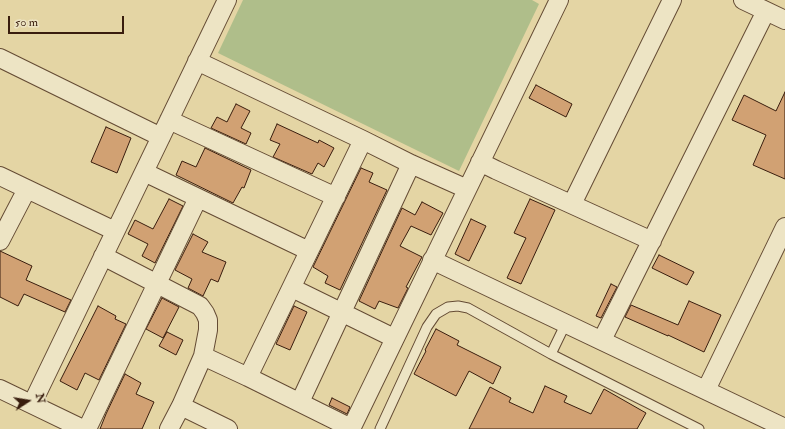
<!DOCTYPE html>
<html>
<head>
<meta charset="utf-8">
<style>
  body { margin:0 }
  #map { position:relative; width:785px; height:429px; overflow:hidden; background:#e4d5a4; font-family:"IM FELL Double Pica",serif }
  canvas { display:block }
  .north { position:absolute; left:8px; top:381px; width:40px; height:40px; -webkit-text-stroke:3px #ede4c4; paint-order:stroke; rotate:78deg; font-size:11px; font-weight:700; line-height:16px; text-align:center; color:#391d0e }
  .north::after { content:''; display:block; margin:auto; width:14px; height:18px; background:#391d0e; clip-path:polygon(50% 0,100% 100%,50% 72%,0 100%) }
  .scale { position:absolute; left:8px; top:16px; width:116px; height:18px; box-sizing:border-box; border:2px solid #391d0e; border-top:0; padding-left:5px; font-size:12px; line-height:14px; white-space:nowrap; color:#391d0e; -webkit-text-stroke:3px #ede4c4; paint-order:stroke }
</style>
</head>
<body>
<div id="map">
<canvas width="785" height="429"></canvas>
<div class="north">N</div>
<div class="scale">50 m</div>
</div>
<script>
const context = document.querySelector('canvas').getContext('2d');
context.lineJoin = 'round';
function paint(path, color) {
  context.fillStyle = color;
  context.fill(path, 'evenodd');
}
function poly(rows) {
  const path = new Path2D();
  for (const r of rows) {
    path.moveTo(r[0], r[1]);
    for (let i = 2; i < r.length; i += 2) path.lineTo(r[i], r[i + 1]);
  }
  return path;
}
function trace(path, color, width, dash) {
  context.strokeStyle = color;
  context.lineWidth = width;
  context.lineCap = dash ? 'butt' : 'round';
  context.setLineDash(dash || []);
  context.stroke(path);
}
paint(poly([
  [243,0,532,0,539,4,459,171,218,53]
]), '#afbe8a');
const building = poly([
  [536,85,572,104,566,117,529,98,536,85],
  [785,92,785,179,753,165,766,135,732,120,744,95,776,111,785,92],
  [236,104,250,111,241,128,251,133,246,144,211,128,217,117,227,122,236,104],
  [277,124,318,143,319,140,334,148,324,167,318,163,312,174,273,157,280,144,270,140,277,124],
  [106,127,131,138,117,173,91,162,106,127],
  [205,148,251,170,244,188,242,187,233,203,176,175,182,161,196,167,205,148],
  [361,168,373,173,369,182,387,190,340,290,325,283,328,276,313,267,361,168],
  [169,199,183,206,155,263,142,256,148,244,128,234,135,220,153,229,169,199],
  [530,199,555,210,521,284,507,278,526,238,514,233,530,199],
  [422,202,443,213,431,235,411,226,400,246,422,257,406,287,408,288,398,308,379,301,375,309,359,301,402,208,415,215,422,202],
  [471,219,486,226,469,261,455,254,471,219],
  [193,234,208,242,202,252,226,262,218,282,211,279,203,296,188,288,192,279,175,270,193,234],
  [0,251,32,266,26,280,71,300,65,312,24,294,18,306,0,297,0,251],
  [659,255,694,272,687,285,652,268,659,255],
  [611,284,617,287,601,318,596,316,611,284],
  [162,298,179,307,163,338,146,329,162,298],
  [689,301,721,315,704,352,668,335,668,336,625,317,631,305,678,325,689,301],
  [98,306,116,316,115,319,126,324,99,380,85,373,77,390,60,381,98,306],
  [294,306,307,312,290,350,276,344,294,306],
  [436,329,459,341,457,345,501,367,493,384,469,371,456,396,414,374,426,351,425,350,436,329],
  [167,332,183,340,176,355,159,346,167,332],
  [125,374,141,383,136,394,154,402,142,429,100,429,106,414,125,374],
  [545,386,567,396,564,402,591,414,604,389,646,413,637,429,469,429,490,387,511,398,509,402,533,413,545,386],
  [332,398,350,407,347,414,329,405,332,398]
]);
paint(building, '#d1a173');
trace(building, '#391d0e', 1);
const service = poly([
  [551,354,566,323],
  [380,429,427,327,436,314,448,307,458,306,468,308,551,354,699,429]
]);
const minor = poly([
  [743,0,785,20],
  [0,58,161,137],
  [197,61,363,140,411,164,467,189],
  [169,120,336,197],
  [480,162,496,170,652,241],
  [144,172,309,251],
  [0,176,115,231],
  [572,204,672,0],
  [0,241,27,189],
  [103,256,200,306,205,313,208,320,208,330,203,356,181,406,169,429],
  [432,260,785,428],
  [292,288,394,338],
  [602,340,766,11],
  [203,356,248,377,351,428],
  [248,377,363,140],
  [0,389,83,429],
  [706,390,785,227],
  [300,402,411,164],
  [32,404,227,0],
  [181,406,228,429],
  [87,429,198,198],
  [351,429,559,0]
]);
trace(service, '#644b34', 11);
trace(minor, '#644b34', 20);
trace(service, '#ede4c4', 9);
trace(minor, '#ede4c4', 18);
</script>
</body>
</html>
